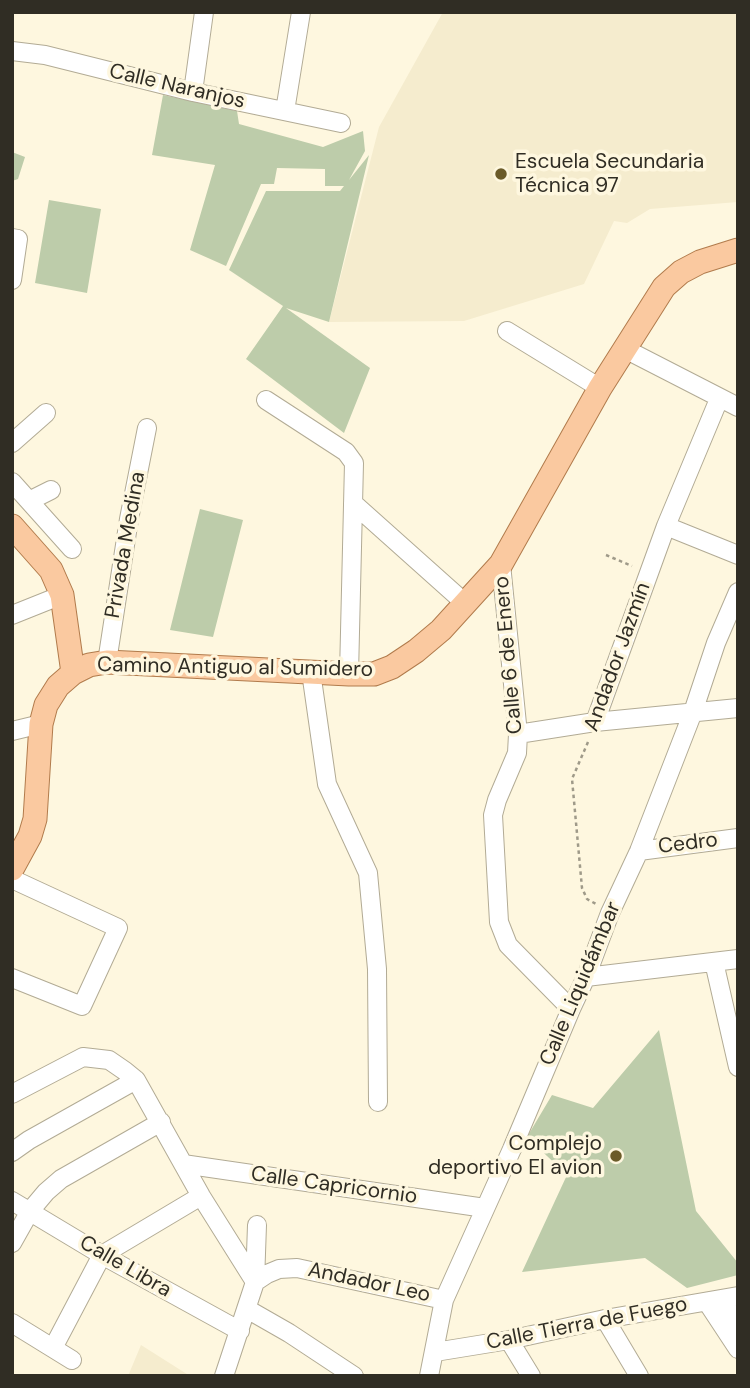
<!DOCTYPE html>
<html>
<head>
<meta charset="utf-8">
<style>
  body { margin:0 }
  #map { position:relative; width:750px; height:1388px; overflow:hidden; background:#fef7df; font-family:"DM Sans",sans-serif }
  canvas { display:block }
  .frame { position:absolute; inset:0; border:14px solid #302d24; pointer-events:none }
</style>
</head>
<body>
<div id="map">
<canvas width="750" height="1388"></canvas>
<div class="frame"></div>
</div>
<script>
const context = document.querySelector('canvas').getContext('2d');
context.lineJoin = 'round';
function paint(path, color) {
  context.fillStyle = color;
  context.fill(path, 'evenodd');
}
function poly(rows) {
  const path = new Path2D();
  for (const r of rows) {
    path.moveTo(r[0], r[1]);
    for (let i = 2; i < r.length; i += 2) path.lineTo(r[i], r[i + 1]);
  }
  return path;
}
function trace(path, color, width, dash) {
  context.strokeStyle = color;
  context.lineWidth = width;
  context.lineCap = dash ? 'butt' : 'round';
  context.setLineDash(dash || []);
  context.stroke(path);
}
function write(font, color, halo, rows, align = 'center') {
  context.font = font + ' "DM Sans",sans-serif';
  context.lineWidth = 7;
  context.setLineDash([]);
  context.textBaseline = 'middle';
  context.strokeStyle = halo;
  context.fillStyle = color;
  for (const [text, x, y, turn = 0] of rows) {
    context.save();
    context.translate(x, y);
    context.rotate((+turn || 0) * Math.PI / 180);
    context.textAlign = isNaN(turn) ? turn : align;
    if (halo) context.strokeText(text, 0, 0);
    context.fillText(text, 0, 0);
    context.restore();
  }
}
paint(poly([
  [443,12,738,12,738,202,650,209,627,223,614,221,584,284,464,321,329,322,379,127],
  [141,1345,190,1376,128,1376]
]), '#f5ecce');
paint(poly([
  [163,95,237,111,239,124,323,147,363,131,365,151,349,180,369,155,329,322,286,308,370,368,344,433,246,359,283,306,229,270,266,191,340,191,344,186,325,186,325,169,277,168,274,184,261,184,226,266,190,250,215,165,152,155],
  [12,152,25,157,18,179,12,181],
  [49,200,101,209,87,293,35,283],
  [200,509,243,520,213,637,170,630],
  [659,1030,696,1211,738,1263,738,1275,687,1288,645,1258,522,1272,567,1175,527,1137,552,1095,593,1108]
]), '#bdccaa');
const minor = poly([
  [12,51,45,55,193,92,341,123],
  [193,92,204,12],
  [285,111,301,12],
  [12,238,18,239,12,280],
  [507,331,600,388],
  [625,349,738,407],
  [266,400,346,452,354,463,349,674],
  [12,443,46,413],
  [12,482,72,549],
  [29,501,51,490],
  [353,503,466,604],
  [666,526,738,555],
  [501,564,518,734,517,753,497,800,493,815,499,922,508,945,571,1009],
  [12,615,62,595],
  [107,662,129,519,147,428],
  [311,672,327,784,368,873,377,969,378,1102],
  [595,722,666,526,719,399],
  [12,731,41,724],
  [518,734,595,722,738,708],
  [639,851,738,838],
  [12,879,118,928,82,1006,12,978],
  [714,962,738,1067],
  [586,977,738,959],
  [12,1094,83,1057,109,1060,125,1071,136,1080,201,1196,255,1282],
  [12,1152,29,1140,136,1080],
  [183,1164,485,1208],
  [12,1201,102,1255,240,1331],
  [12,1243,30,1211,46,1192,61,1179,161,1122],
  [255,1282,267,1274,279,1269,297,1268,444,1300],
  [721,1299,738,1324],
  [707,1302,738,1349],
  [247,1309,289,1333,354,1376],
  [605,1319,639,1376],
  [12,1323,72,1360],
  [509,1340,531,1376],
  [53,1348,102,1255,201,1196],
  [435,1352,509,1340,605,1319,738,1296],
  [224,1376,255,1282,257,1225],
  [429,1376,444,1300,512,1149,571,1009,586,977,610,913,639,851,693,712,716,643,738,592]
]);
const major = poly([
  [12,526,51,570,62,595,73,673],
  [12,869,30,836,35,819,41,724,46,705,58,686,73,673,89,665,107,662,349,674,374,674,392,667,416,651,441,630,501,564,600,388,664,287,681,272,700,262,738,250]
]);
trace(minor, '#b2ab95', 20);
trace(major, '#b17b4c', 25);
trace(poly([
  [606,555,632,566],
  [588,742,572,779,582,888,587,899,596,904]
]), '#9f9a89', 2.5, [3.5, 3.5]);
trace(minor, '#fff', 18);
trace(major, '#fac9a0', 23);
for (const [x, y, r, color] of [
  [501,174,7,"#6b5b29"],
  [616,1156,7,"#6b5b29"]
]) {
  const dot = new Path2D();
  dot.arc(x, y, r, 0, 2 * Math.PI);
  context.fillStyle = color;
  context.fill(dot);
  trace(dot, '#fef7df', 2.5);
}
write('21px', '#302d24', '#fef7df', [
  ["Calle Naranjos",177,87,13],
  ["Privada Medina",126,545,-80],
  ["Calle 6 de Enero",509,655,-95],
  ["Andador Jazmín",618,657,-70],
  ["Camino Antiguo al Sumidero",235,668,1],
  ["Cedro",688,844,-7],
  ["Calle Liquidámbar",581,984,-67],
  ["Calle Capricornio",334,1186,8],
  ["Calle Libra",125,1267,30],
  ["Andador Leo",369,1283,12],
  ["Calle Tierra de Fuego",587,1324,-11]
]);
write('21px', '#302d24', '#fef7df', [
  ["Escuela Secundaria",515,162],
  ["Técnica 97",515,186],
  ["Complejo",602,1144,"right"],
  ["deportivo El avion",602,1168,"right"]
], 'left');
</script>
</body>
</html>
